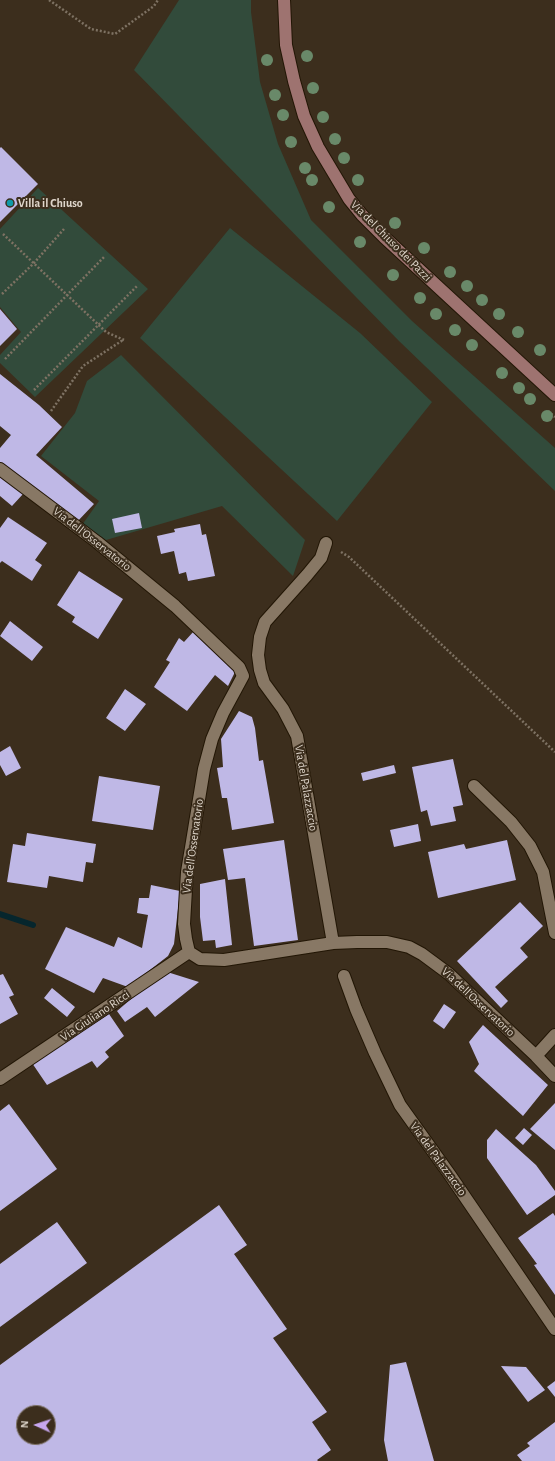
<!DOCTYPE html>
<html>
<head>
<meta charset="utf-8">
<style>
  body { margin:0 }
  #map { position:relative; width:555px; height:1461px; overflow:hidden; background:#3c2e1d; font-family:"Alegreya Sans",sans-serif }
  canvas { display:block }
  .north { position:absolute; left:16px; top:1405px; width:40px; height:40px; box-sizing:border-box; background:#3c2e1d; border:1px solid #7d7163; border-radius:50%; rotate:273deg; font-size:11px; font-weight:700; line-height:16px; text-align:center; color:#dfd6cb }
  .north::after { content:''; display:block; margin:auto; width:14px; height:18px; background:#c7a6ef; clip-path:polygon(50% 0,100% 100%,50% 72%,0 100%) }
</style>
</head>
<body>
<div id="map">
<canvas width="555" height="1461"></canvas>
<div class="north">N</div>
</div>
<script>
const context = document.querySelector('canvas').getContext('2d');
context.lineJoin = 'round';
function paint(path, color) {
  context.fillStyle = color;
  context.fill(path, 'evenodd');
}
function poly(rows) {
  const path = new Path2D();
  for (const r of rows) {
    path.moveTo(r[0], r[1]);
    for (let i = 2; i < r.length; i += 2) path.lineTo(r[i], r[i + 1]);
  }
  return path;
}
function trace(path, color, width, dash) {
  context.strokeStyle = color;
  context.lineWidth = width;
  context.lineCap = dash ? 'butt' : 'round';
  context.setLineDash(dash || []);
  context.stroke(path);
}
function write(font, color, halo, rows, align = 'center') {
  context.font = font + ' "Alegreya Sans",sans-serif';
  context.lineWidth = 4;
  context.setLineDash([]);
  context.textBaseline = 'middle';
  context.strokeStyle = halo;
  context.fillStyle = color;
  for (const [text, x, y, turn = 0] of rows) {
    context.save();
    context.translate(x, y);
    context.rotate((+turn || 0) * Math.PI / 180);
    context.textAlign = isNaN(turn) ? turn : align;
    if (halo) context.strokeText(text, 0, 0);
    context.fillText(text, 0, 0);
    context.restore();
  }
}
paint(poly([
  [179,0,251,0,251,12,260,82,278,144,311,220,412,321,555,448,555,491,399,341,134,70],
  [38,188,148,289,35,397,0,363,0,355,21,332,0,307,0,229],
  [230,228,360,333,432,402,337,521,140,338],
  [121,355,305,540,293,576,222,506,106,540,82,525,99,501,41,456,75,413,87,381]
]), '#324b3b');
trace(poly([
  [0,914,33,925]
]), '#06262d', 6);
paint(poly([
  [1,147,38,184,0,222,0,148],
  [0,309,17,329,0,346],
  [0,374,39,405,62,427,36,455,94,504,76,523,0,464,0,448,11,435,0,426],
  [0,475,23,494,12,506,0,496],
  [139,513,142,528,115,533,112,519],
  [8,517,47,543,35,560,42,565,32,581,2,561,0,563,0,528],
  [200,524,202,535,206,534,215,576,188,581,186,572,179,574,174,551,161,554,157,536,175,532,174,529],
  [79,571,123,599,98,639,72,622,75,617,57,605],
  [10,621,43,647,32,661,0,636],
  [194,631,236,670,228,686,215,675,187,711,154,687,170,662,166,660,179,638,184,642],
  [125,689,146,704,125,731,106,718],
  [239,711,252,717,255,728,259,761,263,760,274,823,232,830,227,798,222,798,217,768,223,767,221,739],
  [10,746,21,768,6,776,0,765,0,752],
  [453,759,463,805,453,807,456,821,431,826,427,810,421,812,412,767],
  [394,765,396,773,363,781,361,773],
  [99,776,160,786,153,830,92,821],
  [418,824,421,841,394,847,390,830],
  [27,833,96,844,93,863,86,862,83,882,49,876,47,888,7,882,13,844,25,846],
  [284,840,298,940,254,946,245,878,228,880,223,849],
  [507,840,516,880,438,898,428,852,464,844,466,849],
  [225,879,232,945,216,948,215,940,203,941,200,917,200,884],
  [151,885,180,891,174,944,168,956,128,987,103,978,94,993,45,969,66,927,114,947,118,937,142,948,148,915,137,913,139,898,149,898],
  [520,902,543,926,520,948,528,957,495,987,508,1001,501,1008,457,961],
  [164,971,199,982,155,1017,147,1007,125,1022,117,1011],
  [3,974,14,995,9,997,18,1014,0,1024,0,975],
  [52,988,75,1007,67,1017,44,998],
  [444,1004,456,1012,444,1029,433,1021],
  [109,1014,124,1036,105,1052,109,1057,97,1068,92,1061,47,1085,32,1063],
  [483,1025,548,1085,523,1116,474,1071,479,1064,469,1042],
  [555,1103,555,1150,530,1129],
  [9,1104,57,1169,0,1211,0,1111],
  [524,1128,532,1135,523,1145,515,1138],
  [496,1129,536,1165,555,1191,555,1195,527,1215,487,1158,487,1140],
  [219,1205,247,1245,234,1254,287,1329,273,1338,327,1412,312,1422,331,1450,317,1460,318,1461,0,1461,0,1365],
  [24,1413,48,1413,48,1437,24,1437],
  [553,1213,555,1216,555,1295,534,1265,537,1264,518,1238],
  [57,1222,87,1263,0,1327,0,1264],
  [406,1362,434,1461,388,1461,384,1440,390,1365],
  [501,1366,526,1367,545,1390,528,1402],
  [555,1381,555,1397,547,1387],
  [555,1422,555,1461,522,1461,517,1455,530,1446,527,1443]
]), '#bfb8e6');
const street = poly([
  [0,469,97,542,175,606,239,667,243,676,223,713,212,739,204,769,187,872,184,924,186,939,189,952,200,959,224,960,333,943,357,942,387,942,409,947,422,954,449,974,536,1056,555,1076],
  [326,543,321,558,307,575,265,622,260,637,258,655,260,670,264,683,283,709,297,736,333,943],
  [474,786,511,822,530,846,543,872,555,933],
  [344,976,356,1009,375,1053,400,1105,450,1175,555,1329],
  [536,1056,555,1035],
  [0,1079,189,952]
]);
const secondary = poly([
  [284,0,286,45,294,81,304,116,318,147,349,199,362,215,384,237,555,395]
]);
trace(street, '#221605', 14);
trace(secondary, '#221605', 14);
trace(poly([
  [49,0,91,29,115,34,154,6,158,0],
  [3,234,106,332,124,340],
  [2,294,34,263,64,229],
  [5,359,104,257],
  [34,390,137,286],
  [51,411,83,366,123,340],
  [548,411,555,417],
  [341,552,349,557,555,752]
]), '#7e7263', 2.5, [2, 2]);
trace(street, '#887865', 12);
trace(secondary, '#9e7370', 12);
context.fillStyle = '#698969';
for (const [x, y] of [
  [307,56],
  [267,60],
  [313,88],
  [275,95],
  [283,115],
  [323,117],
  [335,139],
  [291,142],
  [344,158],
  [305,168],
  [312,180],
  [358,180],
  [329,207],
  [395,223],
  [360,242],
  [424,248],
  [450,272],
  [393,275],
  [467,286],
  [420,298],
  [482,300],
  [436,314],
  [499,314],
  [455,330],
  [518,332],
  [472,345],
  [540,350],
  [502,373],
  [519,388],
  [530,399],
  [547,416]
]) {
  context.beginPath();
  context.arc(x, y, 6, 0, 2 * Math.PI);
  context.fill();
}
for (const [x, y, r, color] of [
  [10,203,4,"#0f9aa8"]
]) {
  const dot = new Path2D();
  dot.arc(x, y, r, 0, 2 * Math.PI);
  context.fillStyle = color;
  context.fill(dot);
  trace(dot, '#3c2e1d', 1.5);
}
write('bold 12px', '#dfd6cb', '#3c2e1d', [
  ["Villa il Chiuso",18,203]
], 'left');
write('12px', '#dfd6cb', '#3c2e1d', [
  ["Via del Chiuso dei Pazzi",391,241,45],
  ["Via dell'Osservatorio",92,539,38],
  ["Via del Palazzaccio",306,788,80],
  ["Via dell'Osservatorio",193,846,-82],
  ["Via dell'Osservatorio",478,1002,43],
  ["Via Giuliano Ricci",95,1016,-34],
  ["Via del Palazzaccio",438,1159,54]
]);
</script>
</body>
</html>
